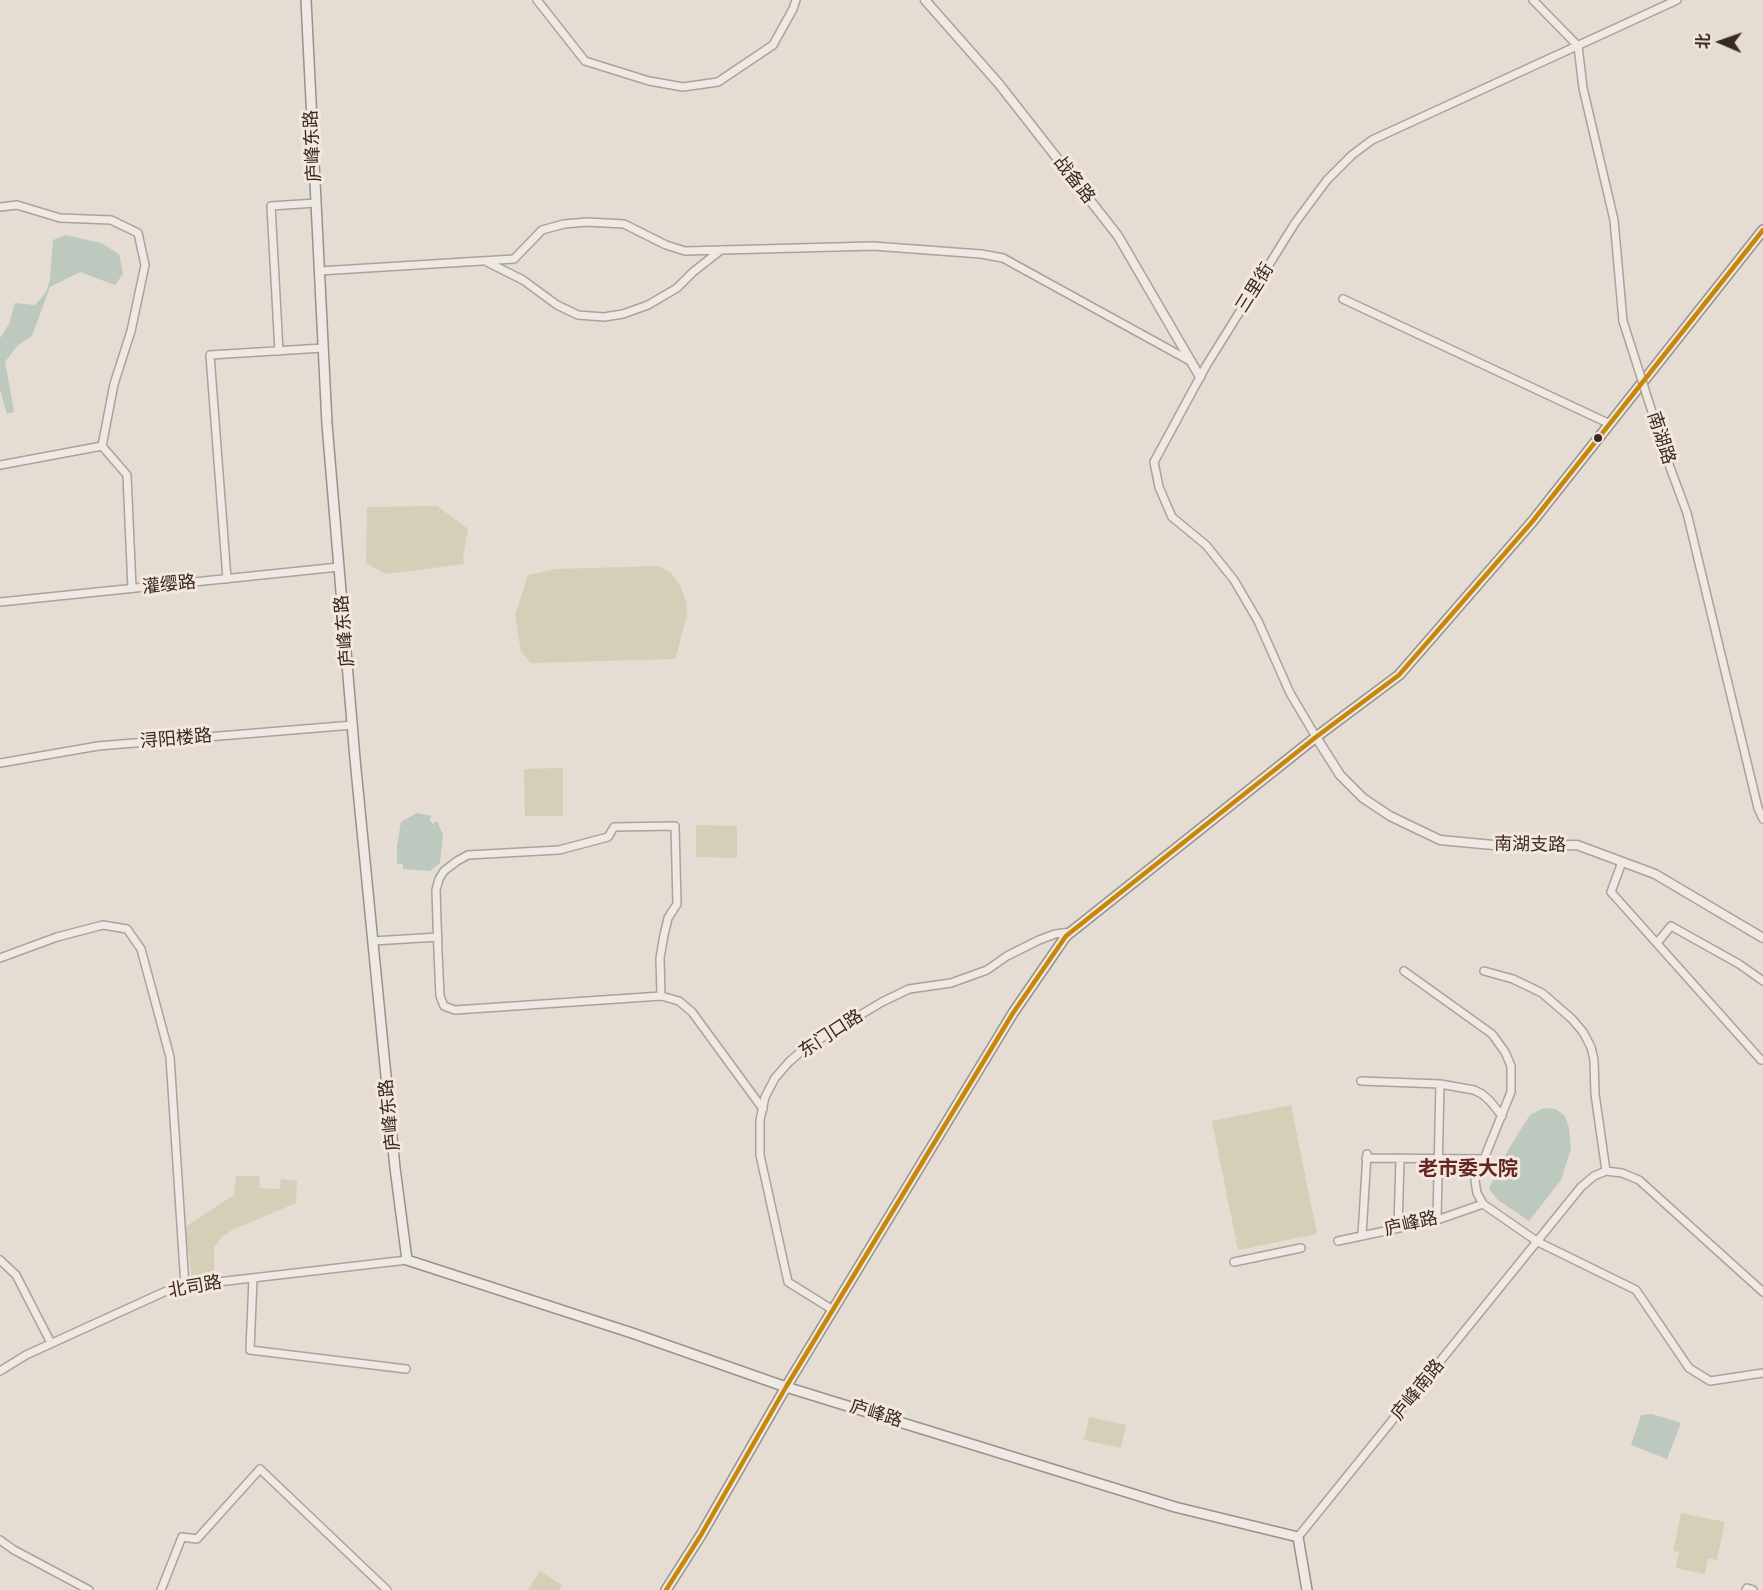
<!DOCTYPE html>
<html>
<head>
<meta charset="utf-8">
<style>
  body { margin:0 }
  #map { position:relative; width:1763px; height:1590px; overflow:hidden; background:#e5dcd3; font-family:"IBM Plex Serif","Noto Sans SC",serif }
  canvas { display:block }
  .north { position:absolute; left:1691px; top:12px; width:60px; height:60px; -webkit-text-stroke:4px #f4e7db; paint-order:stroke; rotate:272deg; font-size:16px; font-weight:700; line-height:24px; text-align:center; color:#392923 }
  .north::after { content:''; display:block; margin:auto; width:21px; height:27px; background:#392923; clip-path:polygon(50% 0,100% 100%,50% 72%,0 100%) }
</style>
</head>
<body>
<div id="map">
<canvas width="1763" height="1590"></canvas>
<div class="north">北</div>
</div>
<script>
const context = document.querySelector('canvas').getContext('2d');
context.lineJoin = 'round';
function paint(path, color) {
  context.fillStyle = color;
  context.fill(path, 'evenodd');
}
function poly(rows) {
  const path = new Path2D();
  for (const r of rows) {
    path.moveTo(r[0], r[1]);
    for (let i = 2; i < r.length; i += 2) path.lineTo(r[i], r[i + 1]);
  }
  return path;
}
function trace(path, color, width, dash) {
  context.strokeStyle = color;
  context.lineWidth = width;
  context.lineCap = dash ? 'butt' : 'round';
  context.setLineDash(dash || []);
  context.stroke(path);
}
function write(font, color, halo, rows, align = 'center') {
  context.font = font + ' "IBM Plex Serif","Noto Sans SC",serif';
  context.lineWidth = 6;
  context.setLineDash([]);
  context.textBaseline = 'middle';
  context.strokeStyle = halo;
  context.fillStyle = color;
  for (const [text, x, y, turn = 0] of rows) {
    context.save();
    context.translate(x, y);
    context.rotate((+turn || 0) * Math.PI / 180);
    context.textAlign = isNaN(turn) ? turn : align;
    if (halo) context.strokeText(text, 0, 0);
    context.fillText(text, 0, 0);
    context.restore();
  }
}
paint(poly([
  [437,506,468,529,463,558,464,564,386,574,366,563,367,507],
  [658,566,670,572,680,585,686,602,687,616,675,659,531,663,521,652,515,615,528,575,557,569],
  [563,768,563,816,525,816,524,769],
  [696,825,737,826,737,858,696,857],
  [1291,1105,1317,1234,1238,1250,1212,1121],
  [236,1176,259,1176,260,1188,280,1189,281,1179,297,1181,296,1203,232,1230,222,1237,214,1247,214,1275,192,1278,185,1227,234,1195],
  [1089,1417,1126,1425,1121,1448,1084,1440],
  [1681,1513,1725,1522,1717,1560,1708,1558,1705,1574,1676,1568,1679,1552,1673,1551],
  [540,1571,562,1585,559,1590,528,1590]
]), '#d6cfb7');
paint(poly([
  [65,235,101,243,119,254,123,274,115,285,80,272,50,287,32,336,17,346,5,362,14,412,7,414,0,390,0,338,9,324,15,303,35,305,46,292,50,280,53,240],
  [417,813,432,816,429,819,433,824,437,821,443,835,440,863,430,871,403,869,403,864,397,864,397,846,401,822],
  [1550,1108,1557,1110,1565,1116,1569,1128,1571,1149,1561,1180,1529,1221,1498,1200,1489,1189,1508,1150,1530,1115,1542,1109],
  [1652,1414,1681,1423,1667,1459,1631,1445,1641,1415]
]), '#bdc9bf');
const minor = poly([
  [537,0,585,61,649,81,683,87,718,82,773,45,793,9,796,0],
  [1533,0,1578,46,1583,88,1614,220,1623,321],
  [0,207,17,205,60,218,111,220,138,233,145,265,131,331,114,384,102,446],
  [487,262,523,280,557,305,578,315,604,317,623,314,648,305,677,288,693,272,721,250],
  [319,271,514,259,542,230,564,224,587,222,624,224,666,245,685,251,873,246,981,254,1003,258,1192,362],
  [1343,299,1610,424],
  [279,351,271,206,316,203],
  [102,446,127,475,132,588],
  [1668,462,1687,513,1758,808,1763,819],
  [0,465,102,446],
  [227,579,210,355,323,348],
  [0,602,339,567],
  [1316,737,1290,693,1258,621,1234,580,1206,545,1172,517,1159,487,1154,462,1206,366,1295,223,1327,180,1352,155,1372,140,1677,0],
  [0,763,98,746,353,725],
  [1622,862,1611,892,1761,1060,1763,1060],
  [373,941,438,937],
  [1657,943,1671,926,1739,964,1763,981],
  [0,958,57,937,103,925,127,929,141,949,170,1057,185,1286],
  [1404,971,1492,1034,1505,1052,1511,1066,1511,1092,1475,1181,1477,1193,1483,1204,1538,1242,1636,1290,1689,1368,1710,1381,1763,1373],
  [1484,971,1513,979,1542,993,1572,1019,1583,1032,1591,1047,1594,1060,1595,1094,1606,1171],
  [661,996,660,958,664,935,668,918,677,904,675,826,614,827,608,837,559,850,468,855,457,861,444,871,439,879,436,890,438,952,440,996,444,1006,455,1010,661,996,679,1001,692,1012,763,1109],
  [1361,1081,1440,1084,1474,1090,1482,1094,1490,1101,1502,1116],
  [1366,1158,1483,1159],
  [1437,1220,1440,1084],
  [1398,1228,1400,1159],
  [1362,1235,1367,1154],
  [1338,1241,1437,1220,1483,1204],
  [0,1260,16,1275,51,1343],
  [1234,1262,1301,1248],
  [253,1278,250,1350,406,1369],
  [833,1310,788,1282,760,1155,760,1120,765,1097,775,1078,789,1062,805,1048,882,1002,909,989,951,983,987,970,1007,956,1039,940,1055,934,1071,932],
  [0,1371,26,1355,175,1287,407,1260],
  [1298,1537,1581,1187,1594,1176,1606,1171,1622,1173,1639,1180,1763,1292],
  [0,1540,14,1550,89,1590],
  [161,1590,182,1537,197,1539,260,1469,387,1590],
  [1746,1590,1747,1588,1753,1590]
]);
const tertiary = poly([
  [925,0,999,84,1118,236,1200,377],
  [1316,737,1340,775,1363,798,1390,816,1440,840,1504,846,1577,845,1655,874,1763,938]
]);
const secondary = poly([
  [306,0,327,424,355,759,395,1168,407,1260,632,1333,786,1387,1175,1507,1298,1537,1307,1590],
  [666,1590,701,1535,786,1387,1013,1013,1066,936,1316,737,1399,675,1532,522,1763,230]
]);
trace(minor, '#aba29b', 10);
trace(tertiary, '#aba29b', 11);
trace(secondary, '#9a918b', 12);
trace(minor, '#eee9e4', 7);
trace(tertiary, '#eee9e4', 8);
trace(secondary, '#eee9e4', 9);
const minorBridge = poly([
  [1623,321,1668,462]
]);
trace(minorBridge, '#aba29b', 10, []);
trace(minorBridge, '#eee9e4', 7);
trace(poly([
  [666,1590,701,1535,786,1387,1013,1013,1066,936,1316,737,1399,675,1532,522,1763,230]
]), '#c88709', 4.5);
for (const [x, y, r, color] of [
  [1598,438,5,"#392923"]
]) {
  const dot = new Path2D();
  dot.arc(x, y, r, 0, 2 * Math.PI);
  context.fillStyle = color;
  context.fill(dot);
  trace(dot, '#f4e7db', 2);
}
write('18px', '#392923', '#f4e7db', [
  ["庐峰东路",313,146,-93],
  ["战备路",1074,180,52],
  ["三里街",1255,288,-58],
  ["南湖路",1661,438,72],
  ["灌缨路",169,585,-6],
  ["庐峰东路",345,631,-95],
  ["浔阳楼路",176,739,-5],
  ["南湖支路",1530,845,1],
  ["东门口路",831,1034,-33],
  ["庐峰东路",390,1115,-96],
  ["庐峰路",1411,1224,-13],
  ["北司路",195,1287,-10],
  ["庐峰南路",1418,1390,-51],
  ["庐峰路",876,1414,17]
]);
write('bold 20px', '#622626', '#f4e7db', [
  ["老市委大院",1468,1169]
]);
</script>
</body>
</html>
